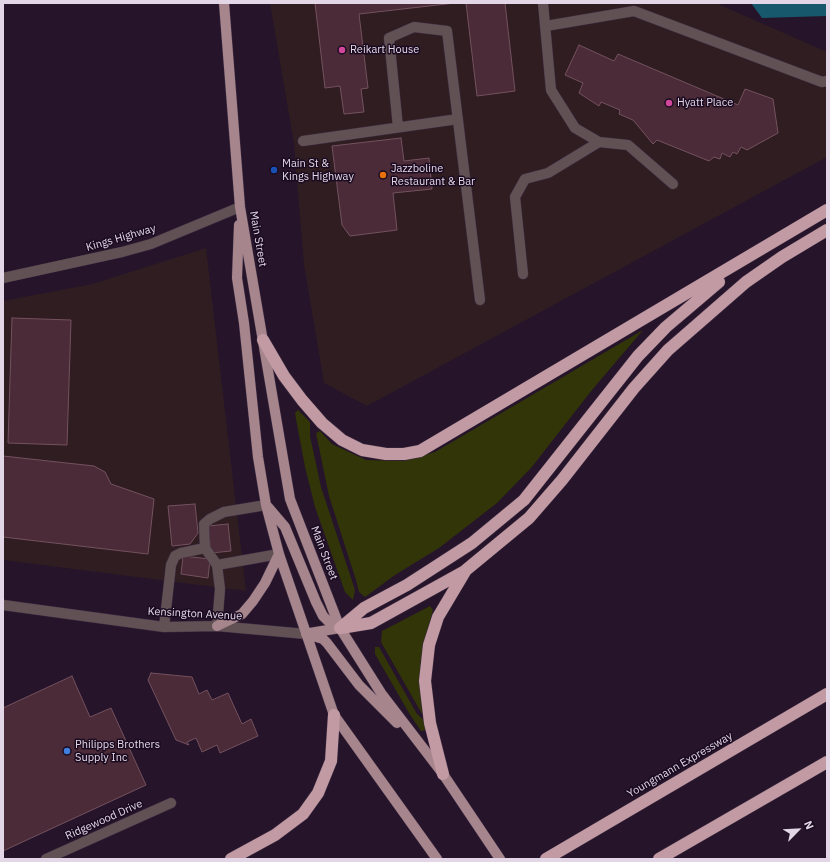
<!DOCTYPE html>
<html>
<head>
<meta charset="utf-8">
<style>
  body { margin:0 }
  #map { position:relative; width:830px; height:862px; overflow:hidden; background:#25142a; font-family:"IBM Plex Sans",sans-serif }
  canvas { display:block }
  .frame { position:absolute; inset:0; border:4px solid #e3d7e7; pointer-events:none }
  .north { position:absolute; left:778px; top:810px; width:40px; height:40px; -webkit-text-stroke:3px #1b0b21; paint-order:stroke; rotate:66deg; font-size:11px; font-weight:700; line-height:16px; text-align:center; color:#e3d7e7 }
  .north::after { content:''; display:block; margin:auto; width:14px; height:18px; background:#e3d7e7; clip-path:polygon(50% 0,100% 100%,50% 72%,0 100%) }
</style>
</head>
<body>
<div id="map">
<canvas width="830" height="862"></canvas>
<div class="frame"></div>
<div class="north">N</div>
</div>
<script>
const context = document.querySelector('canvas').getContext('2d');
context.lineJoin = 'round';
function paint(path, color) {
  context.fillStyle = color;
  context.fill(path, 'evenodd');
}
function poly(rows) {
  const path = new Path2D();
  for (const r of rows) {
    path.moveTo(r[0], r[1]);
    for (let i = 2; i < r.length; i += 2) path.lineTo(r[i], r[i + 1]);
  }
  return path;
}
function trace(path, color, width, dash) {
  context.strokeStyle = color;
  context.lineWidth = width;
  context.lineCap = dash ? 'butt' : 'round';
  context.setLineDash(dash || []);
  context.stroke(path);
}
function write(font, color, halo, rows, align = 'center') {
  context.font = font + ' "IBM Plex Sans",sans-serif';
  context.lineWidth = 3;
  context.setLineDash([]);
  context.textBaseline = 'middle';
  context.strokeStyle = halo;
  context.fillStyle = color;
  for (const [text, x, y, turn = 0] of rows) {
    context.save();
    context.translate(x, y);
    context.rotate((+turn || 0) * Math.PI / 180);
    context.textAlign = isNaN(turn) ? turn : align;
    if (halo) context.strokeText(text, 0, 0);
    context.fillText(text, 0, 0);
    context.restore();
  }
}
paint(poly([
  [270,3,716,3,827,52,827,157,367,406,324,383,304,265,294,144],
  [206,248,246,591,3,560,3,301,92,284]
]), '#2f1d22');
paint(poly([
  [643,330,592,390,531,468,497,503,439,548,395,575,365,597,359,592,356,580,329,496,316,433,320,431,332,444,366,460,404,461,435,452],
  [298,410,310,422,310,436,321,487,355,590,353,600,345,592,315,507,305,467,296,419,295,413],
  [430,606,433,610,424,642,420,665,422,714,381,642,382,631],
  [375,647,379,647,417,714,427,723,426,730,421,731,409,713,375,654]
]), '#323508');
paint(poly([
  [751,3,827,3,827,16,762,18]
]), '#17586c');
const building = poly([
  [315,3,455,3,359,14,368,88,361,89,364,112,344,114,340,86,325,88,315,3],
  [466,3,505,3,515,91,477,96,466,3],
  [579,45,614,61,618,54,738,105,745,89,773,99,778,133,747,150,741,147,737,154,733,152,730,157,722,153,720,159,714,157,709,161,657,140,653,144,633,120,619,114,620,110,601,102,599,106,579,93,583,83,565,75,579,45],
  [401,138,404,161,429,158,432,189,393,193,397,230,350,236,342,225,332,146,401,138],
  [12,318,71,320,67,445,8,443,12,318],
  [3,456,94,466,105,472,111,484,154,499,148,554,3,537,3,456],
  [195,504,198,533,190,544,172,546,168,506,195,504],
  [228,524,231,551,211,553,208,526,228,524],
  [183,556,210,559,208,578,181,574,183,556],
  [151,673,192,677,199,694,207,690,212,700,228,693,242,724,251,719,258,736,220,753,217,745,202,752,196,738,187,742,189,745,176,740,148,680,151,673],
  [72,676,90,717,111,708,146,785,3,851,3,708,72,676]
]);
paint(building, '#4a2b37');
trace(building, '#74515e', 1);
const minor = poly([
  [543,3,551,90,575,128,599,142],
  [546,26,634,11,822,82,827,81],
  [398,127,389,38,414,27,447,31,480,300],
  [303,141,458,119],
  [523,274,515,197,525,179,548,173,599,142,628,145,673,184],
  [3,278,122,252,151,244,240,207],
  [205,548,204,524,210,519,224,512,266,505],
  [217,565,279,554],
  [3,605,164,627,217,626,306,634],
  [164,627,171,565,175,556,181,553,205,548,217,565,220,589,217,626],
  [46,859,171,803]
]);
const major = poly([
  [224,3,240,207,290,499,340,628,381,693,443,774,500,859],
  [239,225,237,278,244,323,258,457,266,505,279,554,334,715,437,859],
  [268,507,285,527,316,602,323,616,330,623,340,628],
  [217,626,242,614,253,601,265,583,279,554],
  [310,633,340,628],
  [306,634,323,639,327,643,359,685,397,723]
]);
const highway = poly([
  [263,340,284,376,302,400,322,423,342,440,362,450,386,454,404,454,420,451,827,210],
  [340,628,364,608,407,585,472,543,524,500,638,356,666,327,719,282],
  [341,628,371,623,465,571],
  [443,774,430,723,425,681,429,645,438,617,466,570,529,518,562,480,634,388,668,350,746,282,782,257,827,230],
  [231,859,275,835,303,814,318,793,331,761,334,715],
  [546,859,827,694],
  [659,859,827,762]
]);
trace(minor, '#402f44', 11);
trace(major, '#402f44', 11);
trace(highway, '#402f44', 13);
trace(minor, '#615154', 10);
trace(major, '#a6858d', 10);
trace(highway, '#c29aa3', 12);
for (const [x, y, r, color] of [
  [342,50,4,"#d1479c"],
  [669,103,4,"#d1479c"],
  [274,170,4,"#1a4fb4"],
  [383,175,4,"#e8710a"],
  [67,751,4,"#3f7fe0"]
]) {
  const dot = new Path2D();
  dot.arc(x, y, r, 0, 2 * Math.PI);
  context.fillStyle = color;
  context.fill(dot);
  trace(dot, '#1b0b21', 1.5);
}
write('11px', '#e3d7e7', '#1b0b21', [
  ["Reikart House",350,50],
  ["Hyatt Place",677,103],
  ["Main St &",282,164],
  ["Kings Highway",282,177],
  ["Jazzboline",391,169],
  ["Restaurant & Bar",391,182],
  ["Philipps Brothers",75,745],
  ["Supply Inc",75,758]
], 'left');
write('11px', '#e3d7e7', '#1b0b21', [
  ["Kings Highway",121,238,-16],
  ["Main Street",258,239,80],
  ["Main Street",324,553,69],
  ["Kensington Avenue",195,614,3],
  ["Youngmann Expressway",680,765,-30],
  ["Ridgewood Drive",104,820,-24]
]);
</script>
</body>
</html>
